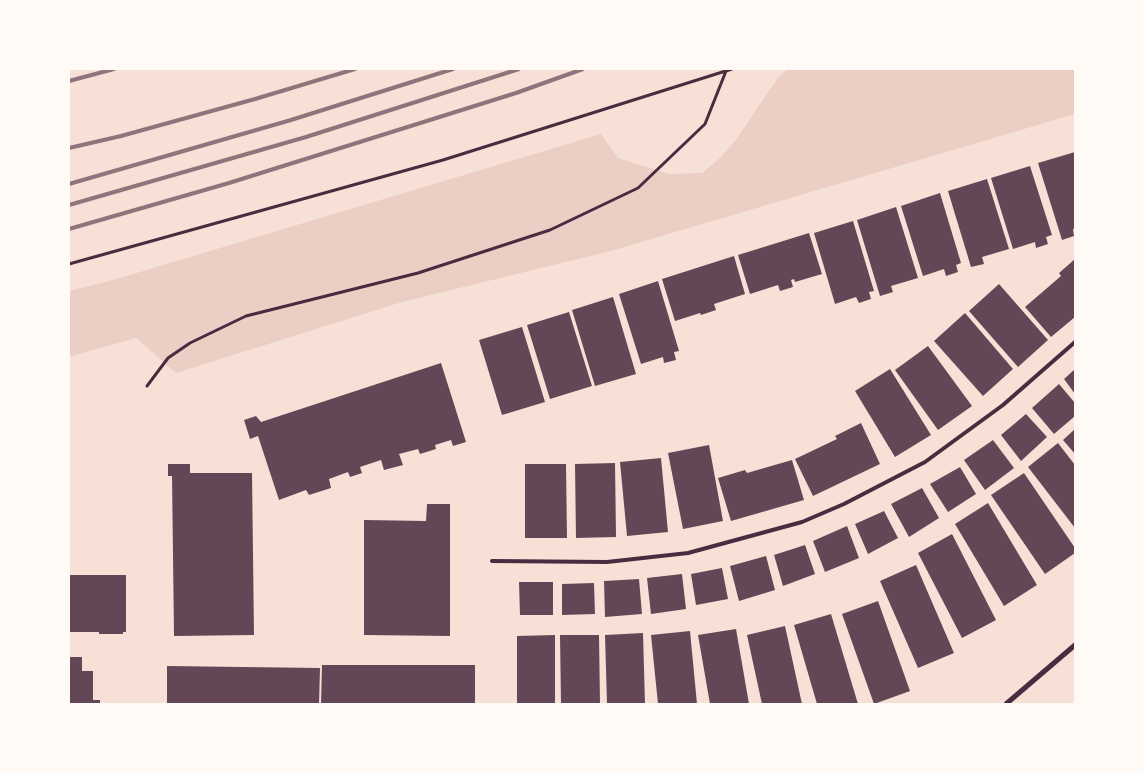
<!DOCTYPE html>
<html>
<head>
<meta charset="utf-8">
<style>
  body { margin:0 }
  #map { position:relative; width:1144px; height:773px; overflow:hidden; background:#f7e1d7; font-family:"Public Sans",sans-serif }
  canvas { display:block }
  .frame { position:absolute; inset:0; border:70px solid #fffaf5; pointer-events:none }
</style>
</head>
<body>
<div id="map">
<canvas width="1144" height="773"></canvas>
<div class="frame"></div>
</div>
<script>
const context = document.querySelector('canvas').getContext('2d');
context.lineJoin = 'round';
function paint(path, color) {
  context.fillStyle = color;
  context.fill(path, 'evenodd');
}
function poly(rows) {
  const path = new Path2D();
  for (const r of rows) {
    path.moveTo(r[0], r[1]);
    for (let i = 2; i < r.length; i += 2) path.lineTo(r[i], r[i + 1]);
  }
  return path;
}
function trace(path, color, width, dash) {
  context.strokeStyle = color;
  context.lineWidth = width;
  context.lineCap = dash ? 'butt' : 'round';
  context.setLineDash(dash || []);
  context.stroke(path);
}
paint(poly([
  [788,69,1075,69,1075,114,611,251,402,302,176,373,136,338,69,357,69,291,113,280,601,134,618,158,669,174,702,173,721,157,735,141,779,76]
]), '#ebcfc5');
paint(poly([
  [1075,152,1075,229,1073,229,1074,236,1062,240,1038,163],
  [1030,166,1052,235,1046,237,1048,244,1036,248,1035,242,1013,249,991,178],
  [987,179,1009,249,982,257,984,264,971,267,948,191],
  [940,193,961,263,956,265,958,272,946,276,944,269,923,276,901,206],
  [896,207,918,278,891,286,893,292,880,296,857,220],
  [853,221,874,291,869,292,871,299,859,303,856,297,835,304,814,233],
  [809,233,822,274,795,282,794,279,791,280,793,287,780,291,778,285,750,294,738,255],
  [734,256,745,294,714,304,716,310,701,315,700,313,675,321,662,279],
  [1075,259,1075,317,1051,337,1025,307,1061,276,1059,273],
  [658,281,679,351,674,352,676,360,664,363,663,357,641,364,619,294],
  [999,284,1048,340,1018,367,969,311],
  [613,297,636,374,595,386,572,310],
  [569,312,592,386,550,399,527,325],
  [965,313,1013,369,983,396,934,341],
  [522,327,545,402,502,415,479,340],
  [928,346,972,406,938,430,895,370],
  [441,363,466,442,453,446,451,440,435,445,436,449,420,454,418,449,399,454,403,465,384,470,381,460,360,467,362,473,350,477,348,472,329,479,331,488,309,495,306,490,279,500,258,436,250,439,244,420,256,416,261,422],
  [890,369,931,435,895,457,855,391],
  [1075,369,1075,394,1064,379],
  [1059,384,1075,403,1075,416,1054,434,1032,408],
  [1026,414,1047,437,1021,461,1001,435],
  [861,423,880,464,813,496,795,459,837,439,835,436],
  [1075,429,1075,454,1063,440],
  [993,440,1014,468,985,490,964,460],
  [1058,443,1075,465,1075,528,1028,467],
  [709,445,723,521,683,529,668,453],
  [661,458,668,532,627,536,620,462],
  [792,460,804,500,731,521,718,478,745,470,747,473],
  [615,463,616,537,576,538,575,464],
  [168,464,190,464,190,473,252,473,254,635,174,636,172,476,168,476],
  [525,464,566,464,567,538,525,538],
  [960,467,976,494,948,512,930,484],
  [1024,473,1075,548,1075,553,1045,574,991,495],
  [922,488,939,518,909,537,891,504],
  [988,503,1037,585,1004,606,955,524],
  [427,504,450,504,450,636,364,635,364,520,426,521],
  [884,511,898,538,868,554,855,524],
  [847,526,859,558,825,572,813,541],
  [952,534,996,620,962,638,918,553],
  [805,545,815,574,783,586,774,555],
  [766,556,775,590,739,601,730,566],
  [916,565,954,653,918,668,880,581],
  [722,568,728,599,696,605,691,574],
  [682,574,686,609,651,614,647,578],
  [69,575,126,575,126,632,123,632,123,634,99,634,99,632,69,632],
  [639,579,642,614,605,617,604,581],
  [519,582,553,582,553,615,520,615],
  [594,583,595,614,562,615,562,584],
  [878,601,910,691,874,704,842,614],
  [831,614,858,704,817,704,794,625],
  [785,626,802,704,762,704,747,635],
  [736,629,749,704,710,704,698,635],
  [690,631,697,704,658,704,651,635],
  [643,633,645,704,607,704,605,635],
  [555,635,555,704,517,704,517,636],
  [560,635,599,635,600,704,561,704],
  [69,657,82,657,82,671,93,671,93,700,100,700,100,704,69,704],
  [322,665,475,665,475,704,321,704],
  [167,666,320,668,319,704,167,704]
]), '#644757');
trace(poly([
  [69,264,443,160,732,69],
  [147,386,168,358,190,343,246,316,418,273,550,230,638,188,705,124,726,71]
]), '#4a2c40', 3);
trace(poly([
  [492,561,607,562,688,553,802,522,844,504,925,462,1003,405,1075,342]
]), '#4a2c40', 4);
trace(poly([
  [1006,704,1075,645]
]), '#4a2c40', 5);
trace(poly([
  [69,81,114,69],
  [69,148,121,136,255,99,355,69],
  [69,184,291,120,453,69],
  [69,205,306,137,519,69],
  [69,229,229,183,516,93,583,69]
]), '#8f747c', 4);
</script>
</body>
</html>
